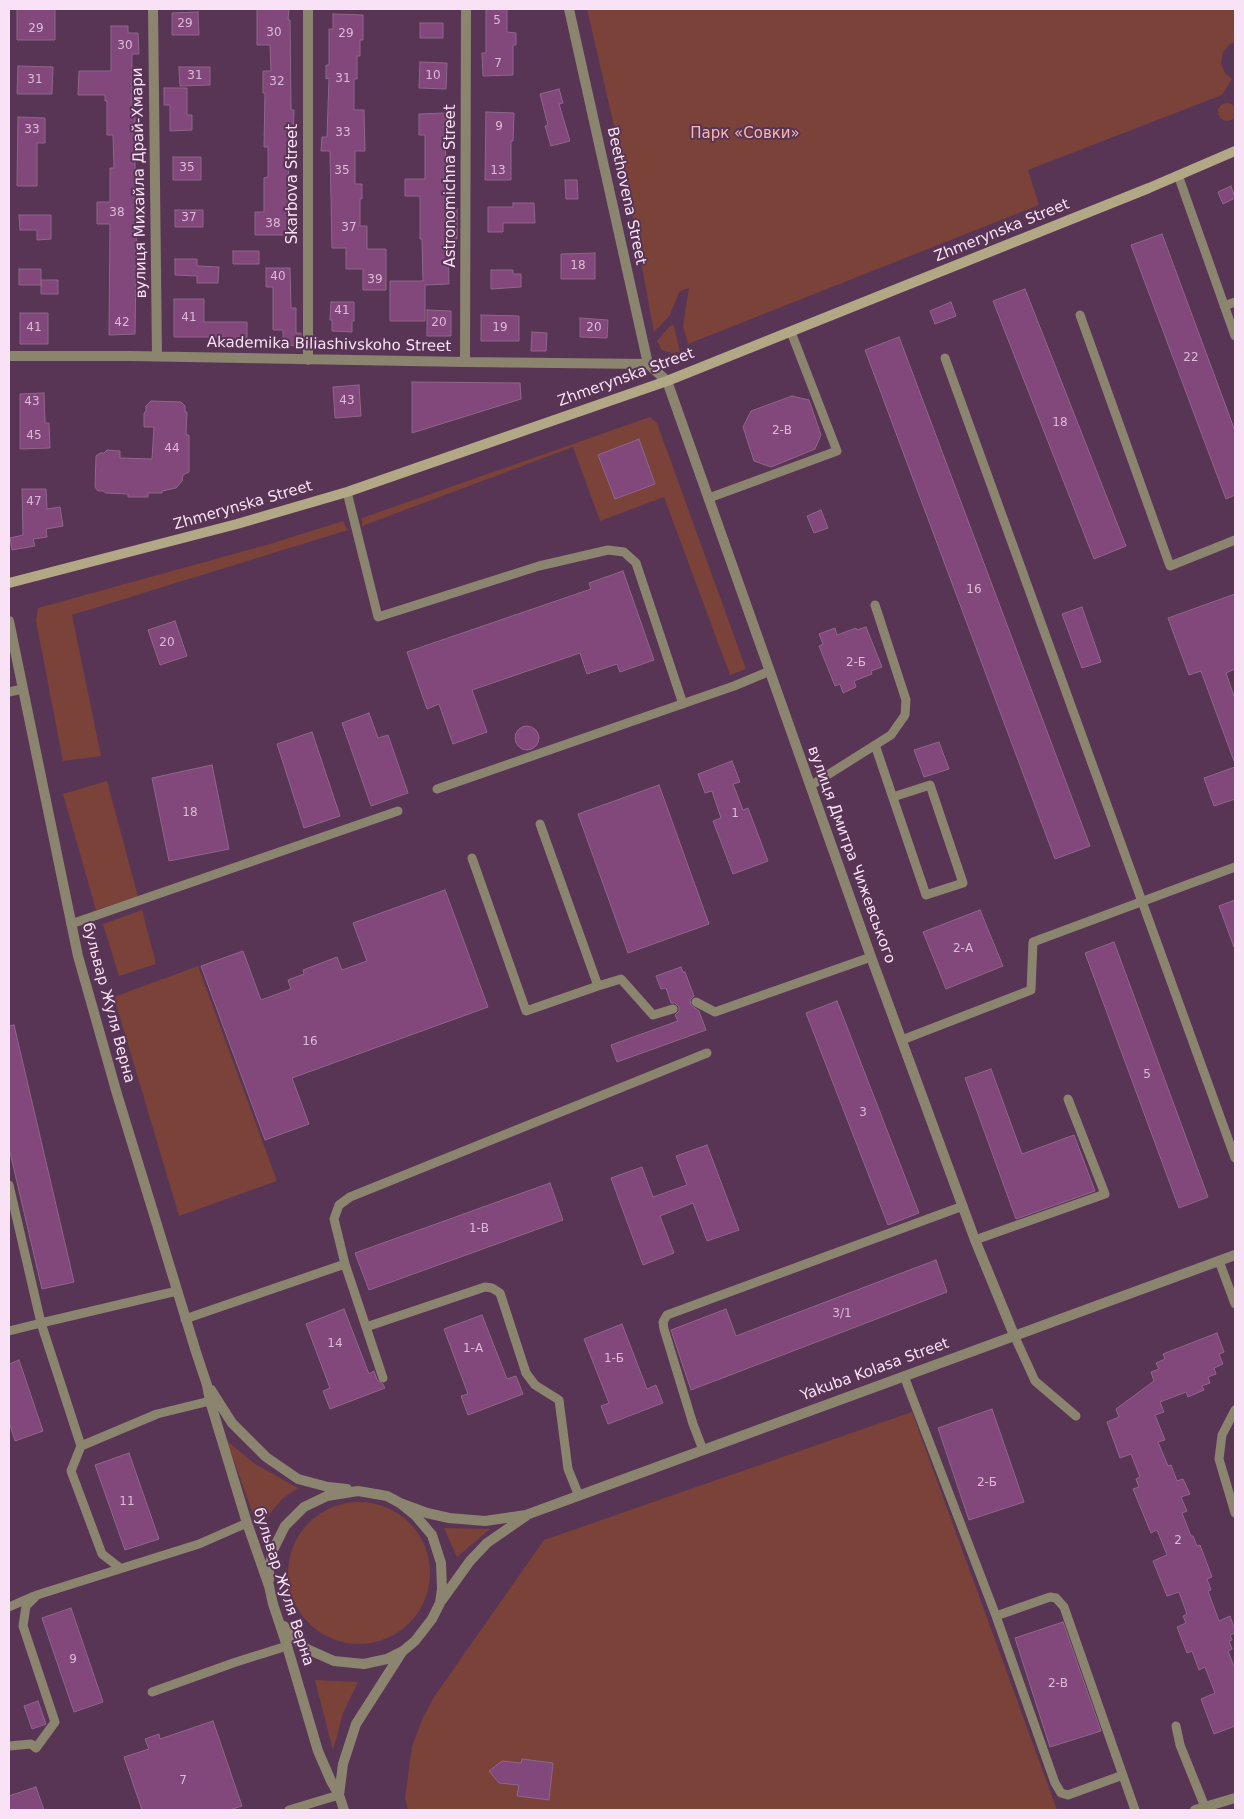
<!DOCTYPE html>
<html>
<head>
<meta charset="utf-8">
<style>
  body { margin:0 }
  #map { position:relative; width:1244px; height:1819px; overflow:hidden; background:#593555; font-family:"DejaVu Sans",sans-serif }
  canvas { display:block }
  .frame { position:absolute; inset:0; border:10px solid #f9e2f5; pointer-events:none }
</style>
</head>
<body>
<div id="map">
<canvas width="1244" height="1819"></canvas>
<div class="frame"></div>
</div>
<script>
const context = document.querySelector('canvas').getContext('2d');
context.lineJoin = 'round';
function paint(path, color) {
  context.fillStyle = color;
  context.fill(path, 'evenodd');
}
function poly(rows) {
  const path = new Path2D();
  for (const r of rows) {
    if (r.length === 3) {
      path.moveTo(r[0] + r[2], r[1]);
      path.arc(r[0], r[1], r[2], 0, 2 * Math.PI);
      continue;
    }
    path.moveTo(r[0], r[1]);
    for (let i = 2; i < r.length; i += 2) path.lineTo(r[i], r[i + 1]);
  }
  return path;
}
function trace(path, color, width, dash) {
  context.strokeStyle = color;
  context.lineWidth = width;
  context.lineCap = dash ? 'butt' : 'round';
  context.setLineDash(dash || []);
  context.stroke(path);
}
function write(font, color, halo, rows, align = 'center') {
  context.font = font + ' "DejaVu Sans",sans-serif';
  context.lineWidth = 4;
  context.setLineDash([]);
  context.textBaseline = 'middle';
  context.strokeStyle = halo;
  context.fillStyle = color;
  for (const [text, x, y, turn = 0] of rows) {
    context.save();
    context.translate(x, y);
    context.rotate((+turn || 0) * Math.PI / 180);
    context.textAlign = isNaN(turn) ? turn : align;
    if (halo) context.strokeText(text, 0, 0);
    context.fillText(text, 0, 0);
    context.restore();
  }
}
paint(poly([
  [587,9,1235,9,1235,42,1230,44,1223,52,1221,63,1225,73,1232,79,1222,95,1028,170,1039,205,688,344,683,326,689,288,680,291,669,316,654,332,623,165],
  [1227,112,9],
  [672,325,674,326,680,352,672,353,662,350,657,341,670,326],
  [650,417,657,423,746,669,730,675,664,497,600,521,573,447,362,526,362,518],
  [343,521,348,530,72,615,101,756,63,761,36,621,38,608,270,544],
  [107,781,138,897,96,910,63,794],
  [142,910,156,964,119,976,103,924],
  [198,966,277,1181,179,1216,114,997],
  [912,1412,1057,1810,408,1810,405,1798,412,1747,422,1720,434,1697,544,1540],
  [227,1441,255,1464,298,1488,282,1499,258,1528],
  [359,1573,71],
  [444,1528,490,1529,457,1557],
  [315,1680,358,1682,343,1713,333,1750]
]), '#7a4238');
const building = poly([
  [17,9,55,9,55,40,17,40,17,9],
  [257,9,289,9,288,20,290,20,291,110,294,110,293,147,288,147,290,235,255,235,255,212,264,212,264,178,268,177,268,147,264,147,265,93,263,93,263,71,271,71,270,45,257,45,257,9],
  [486,9,507,9,507,32,516,33,516,45,513,45,513,75,483,76,482,53,486,53,486,9],
  [198,12,199,35,172,35,172,13,198,12],
  [333,14,363,15,363,40,360,40,360,56,357,56,357,79,354,79,354,110,364,110,365,151,355,151,355,184,362,184,362,199,360,199,360,226,367,226,367,249,386,249,386,290,363,290,363,269,346,269,346,248,332,248,330,151,321,151,322,137,327,137,329,78,326,79,326,65,329,65,329,29,333,29,333,14],
  [420,23,443,23,443,38,420,38,420,23],
  [111,26,128,26,128,33,138,33,139,54,132,54,132,112,135,112,135,202,137,202,135,334,109,335,110,224,97,224,97,202,110,202,110,168,114,168,113,135,107,135,107,101,105,101,105,95,78,95,79,71,111,71,111,26],
  [420,62,447,63,446,89,419,88,420,62],
  [18,66,53,67,52,94,17,94,18,66],
  [179,67,210,67,210,85,180,86,179,67],
  [164,88,187,88,187,115,192,115,192,130,170,131,170,105,164,105,164,88],
  [559,89,563,103,559,104,570,141,551,146,545,126,548,125,540,94,559,89],
  [486,112,514,113,513,141,511,141,511,180,485,180,486,112],
  [446,113,445,208,457,208,457,239,448,239,449,284,425,285,425,321,390,321,390,281,423,281,422,239,420,239,420,196,405,196,405,179,425,179,425,135,419,135,419,114,446,113],
  [18,117,45,118,45,143,37,143,37,186,17,186,18,117],
  [173,157,201,157,201,180,173,180,173,157],
  [565,180,577,180,578,199,566,199,565,180],
  [1231,186,1235,198,1223,204,1218,192,1231,186],
  [513,203,534,203,535,223,503,223,503,232,488,232,488,207,513,207,513,203],
  [175,210,203,210,203,227,175,227,175,210],
  [19,215,51,215,51,239,37,240,37,230,20,230,19,215],
  [1162,234,1235,431,1235,495,1226,499,1131,245,1162,234],
  [233,251,259,251,259,264,233,264,233,251],
  [595,253,595,279,561,279,561,254,595,253],
  [175,259,197,259,197,266,219,267,218,283,197,283,197,276,175,275,175,259],
  [266,268,290,268,291,308,296,308,296,333,301,333,301,346,283,345,283,330,273,330,273,287,266,287,266,268],
  [19,269,41,269,41,285,19,285,19,269],
  [491,270,513,270,513,274,521,274,521,287,491,289,491,270],
  [41,280,58,280,58,294,41,294,41,280],
  [1025,289,1126,546,1094,559,993,301,1025,289],
  [174,299,204,299,204,322,247,322,247,347,224,347,224,337,174,337,174,299],
  [331,302,354,302,354,321,352,321,352,332,332,331,332,320,330,320,331,302],
  [951,302,956,316,935,324,930,311,951,302],
  [427,310,451,311,451,336,427,336,427,310],
  [20,313,48,313,48,344,20,344,20,313],
  [481,315,519,316,519,341,481,341,481,315],
  [580,318,608,320,607,338,580,337,580,318],
  [532,332,547,333,546,351,531,351,532,332],
  [899,337,1090,846,1055,859,865,350,899,337],
  [412,382,520,383,521,399,412,433,412,382],
  [359,385,361,416,335,418,333,387,359,385],
  [44,393,45,423,49,423,50,448,20,449,20,394,44,393],
  [792,396,809,400,821,435,815,449,771,467,754,461,743,427,751,411,792,396],
  [151,401,181,402,185,406,185,412,187,412,186,435,189,435,189,472,183,475,182,481,176,488,162,491,162,493,148,493,148,497,128,497,128,494,106,493,103,491,98,491,95,487,96,456,100,453,104,453,107,450,120,451,120,458,152,459,154,427,144,427,144,413,146,411,146,406,151,401],
  [639,439,655,484,615,499,598,455,639,439],
  [22,489,46,489,47,509,60,507,63,526,46,529,47,537,33,539,35,546,12,550,10,538,23,535,22,489],
  [821,510,828,528,814,533,807,516,821,510],
  [623,571,654,660,620,672,617,664,587,674,580,653,472,690,487,732,453,744,439,704,427,709,407,652,591,589,589,583,623,571],
  [1235,594,1235,669,1226,673,1235,699,1235,761,1234,761,1201,671,1189,675,1168,618,1235,594],
  [1082,607,1101,662,1082,668,1062,614,1082,607],
  [175,621,187,656,160,665,148,630,175,621],
  [866,627,882,667,871,671,872,674,854,681,856,687,843,693,840,684,835,686,819,646,823,644,819,634,835,628,837,635,856,628,857,630,866,627],
  [369,713,378,738,388,735,408,793,371,806,342,723,369,713],
  [527,738,12],
  [312,732,340,816,304,828,277,744,312,732],
  [939,742,949,769,924,777,914,750,939,742],
  [732,761,740,782,733,784,743,810,748,808,768,861,733,874,713,821,721,818,712,791,705,793,698,774,732,761],
  [212,765,229,849,169,861,152,778,212,765],
  [1235,767,1235,799,1214,806,1204,778,1235,767],
  [659,785,709,924,628,953,578,814,659,785],
  [445,890,488,1007,292,1078,309,1124,265,1140,201,966,243,951,261,1000,291,989,288,980,304,974,303,970,337,957,342,970,367,961,353,923,445,890],
  [1235,900,1235,946,1234,947,1219,906,1235,900],
  [980,910,1003,966,946,989,923,932,980,910],
  [1114,942,1208,1197,1179,1208,1085,953,1114,942],
  [681,967,683,972,685,972,694,996,690,1000,691,1005,699,1011,706,1030,617,1062,611,1045,678,1021,675,1015,679,1011,679,1007,675,1003,671,1003,666,988,661,989,656,976,681,967],
  [837,1001,919,1213,888,1225,806,1013,837,1001],
  [14,1025,74,1282,42,1289,9,1148,9,1026,14,1025],
  [991,1069,1022,1154,1074,1135,1095,1191,1016,1219,965,1078,991,1069],
  [707,1145,739,1230,707,1241,693,1203,660,1216,674,1253,643,1265,611,1178,642,1167,653,1197,687,1185,676,1156,707,1145],
  [550,1183,563,1220,369,1290,355,1253,550,1183],
  [936,1260,947,1292,691,1390,671,1330,726,1309,736,1336,936,1260],
  [344,1309,369,1374,374,1371,377,1380,383,1384,385,1388,330,1409,323,1391,330,1388,306,1324,344,1309],
  [482,1315,507,1379,516,1376,523,1394,468,1415,461,1396,468,1394,444,1329,482,1315],
  [622,1324,647,1389,656,1385,663,1403,608,1424,601,1406,609,1403,584,1339,622,1324],
  [1217,1333,1224,1352,1219,1354,1223,1364,1214,1368,1216,1374,1208,1377,1210,1383,1202,1386,1204,1390,1188,1397,1186,1392,1160,1402,1164,1412,1155,1415,1165,1440,1158,1442,1168,1466,1171,1465,1177,1481,1183,1479,1190,1494,1181,1497,1187,1511,1182,1513,1191,1536,1193,1536,1197,1546,1200,1545,1212,1577,1207,1579,1211,1590,1208,1591,1219,1621,1230,1616,1235,1630,1235,1633,1230,1635,1232,1640,1229,1641,1232,1649,1228,1651,1235,1669,1235,1726,1214,1734,1201,1699,1215,1693,1205,1667,1199,1670,1192,1651,1187,1653,1177,1627,1186,1623,1183,1616,1187,1614,1179,1592,1167,1596,1153,1561,1167,1555,1157,1530,1151,1533,1133,1489,1139,1487,1136,1479,1140,1477,1131,1454,1120,1458,1107,1422,1119,1417,1116,1409,1154,1381,1151,1372,1159,1369,1156,1363,1165,1359,1163,1354,1217,1333],
  [19,1360,43,1431,15,1441,9,1422,9,1364,19,1360],
  [992,1409,1024,1502,969,1520,938,1428,992,1409],
  [129,1453,159,1539,125,1550,95,1465,129,1453],
  [71,1608,103,1702,74,1712,42,1618,71,1608],
  [1063,1622,1101,1731,1050,1747,1015,1638,1063,1622],
  [38,1701,46,1724,32,1729,24,1706,38,1701],
  [213,1721,242,1806,229,1810,142,1810,124,1757,149,1749,145,1739,159,1734,160,1739,213,1721],
  [522,1759,553,1763,549,1800,517,1796,519,1785,499,1783,489,1771,502,1761,521,1763,522,1759],
  [36,1787,44,1810,9,1810,9,1796,36,1787]
]);
paint(building, '#82477b');
trace(building, '#8e6789', 1);
trace(poly([
  [1178,175,1235,336],
  [1224,306,1235,302],
  [1080,315,1170,566,1235,540],
  [945,358,1235,1158],
  [347,492,378,617,539,566,608,550,624,552,636,563,683,704],
  [709,498,837,451,791,332],
  [9,692,22,689],
  [875,745,926,895,963,883,930,785,893,797],
  [810,786,891,735,905,715,906,700,875,605],
  [437,789,734,686,770,671],
  [472,858,526,1011,598,986,540,824],
  [71,924,398,811],
  [598,986,621,979,653,1015,673,1009],
  [696,1002,715,1012,871,957],
  [902,1040,1031,990,1033,942,1235,867],
  [9,1185,41,1323,177,1291],
  [975,1240,1105,1194,1068,1099],
  [1219,1261,1235,1304],
  [185,1319,345,1264],
  [366,1327,485,1287,492,1288,500,1293,526,1373,535,1385,559,1400,568,1469,579,1496],
  [9,1331,41,1323,81,1446],
  [1014,1335,1035,1381,1076,1416],
  [904,1376,996,1616,1055,1783,1061,1793,1068,1795,1123,1775],
  [383,1378,345,1264,334,1219,339,1205,350,1197,707,1053],
  [1235,1410,1222,1435,1219,1459,1235,1513],
  [703,1450,693,1424,664,1329,663,1322,667,1315,963,1206],
  [120,1568,102,1554,71,1471,81,1446,157,1414,210,1401],
  [9,1607,34,1596],
  [996,1616,1050,1597,1056,1598,1064,1607,1135,1810],
  [152,1692,236,1662,287,1646],
  [1176,1726,1180,1745,1205,1807],
  [9,1746,31,1744,36,1748,55,1722,23,1626,26,1606,37,1595,199,1544,247,1523],
  [289,1810,339,1795]
]), '#8b846f', 9);
trace(poly([
  [153,9,157,356],
  [569,9,648,364,667,381,871,957,975,1240,1014,1335],
  [9,356,131,356,465,362,648,364],
  [308,360,308,9],
  [465,362,466,9],
  [1195,1810,1235,1798]
]), '#8b846f', 10);
trace(poly([
  [9,621,78,956,117,1094,196,1352,207,1385,210,1401,247,1523,269,1586,273,1604,287,1646,318,1751,331,1781,339,1795,344,1810],
  [211,1390,232,1423,266,1457,298,1479,328,1487,347,1489],
  [400,1503,427,1513,449,1518,485,1521,526,1515,1235,1255],
  [269,1580,269,1570,273,1550,285,1526,304,1507,327,1496,358,1491,387,1496,400,1503,415,1515,432,1535,441,1563,442,1589,440,1603,432,1619,415,1641,403,1651,387,1659,364,1664,334,1661,307,1649,289,1634,284,1626],
  [442,1600,470,1561,487,1543,526,1516],
  [339,1795,343,1764,356,1724,402,1652]
]), '#8b846f', 10);
trace(poly([
  [9,583,237,524,347,492,667,381,1149,188,1235,151]
]), '#b3a886', 10);
write('12px', '#dbbbd6', null, [
  ["5",497,21],
  ["29",185,24],
  ["29",36,29],
  ["30",274,33],
  ["29",346,34],
  ["30",125,46],
  ["7",498,64],
  ["31",195,76],
  ["10",433,76],
  ["31",343,79],
  ["31",35,80],
  ["32",277,82],
  ["9",499,127],
  ["33",32,130],
  ["33",343,133],
  ["35",187,168],
  ["35",342,171],
  ["13",498,171],
  ["38",117,213],
  ["37",189,218],
  ["38",273,224],
  ["37",349,228],
  ["18",578,266],
  ["40",278,277],
  ["39",375,280],
  ["41",342,311],
  ["41",189,318],
  ["42",122,323],
  ["20",439,323],
  ["41",34,328],
  ["19",500,328],
  ["20",594,328],
  ["22",1191,358],
  ["43",347,401],
  ["43",32,402],
  ["18",1060,423],
  ["2-В",782,431],
  ["45",34,436],
  ["44",172,449],
  ["47",34,502],
  ["16",974,590],
  ["20",167,643],
  ["2-Б",856,663],
  ["18",190,813],
  ["1",735,814],
  ["2-А",963,949],
  ["16",310,1042],
  ["5",1147,1075],
  ["3",863,1113],
  ["1-В",479,1229],
  ["3/1",842,1314],
  ["14",335,1344],
  ["1-А",473,1349],
  ["1-Б",614,1359],
  ["2-Б",987,1483],
  ["11",127,1502],
  ["2",1178,1541],
  ["9",73,1660],
  ["2-В",1058,1684],
  ["7",183,1781]
]);
write('15px', '#fbb7aa', '#593555', [
  ["Парк «Совки»",745,134]
]);
write('15px', '#f9e2f5', '#593555', [
  ["вулиця Михайла Драй-Хмари",140,183,-91],
  ["Skarbova Street",293,184,-90],
  ["Astronomichna Street",451,186,-90],
  ["Beethovena Street",626,196,78],
  ["Zhmerynska Street",1002,231,-22],
  ["Akademika Biliashivskoho Street",329,345,1],
  ["Zhmerynska Street",626,378,-20],
  ["Zhmerynska Street",243,506,-16],
  ["вулиця Дмитра Чижевського",851,855,70],
  ["бульвар Жуля Верна",108,1003,75],
  ["Yakuba Kolasa Street",875,1370,-20],
  ["бульвар Жуля Верна",283,1587,72]
]);
</script>
</body>
</html>
